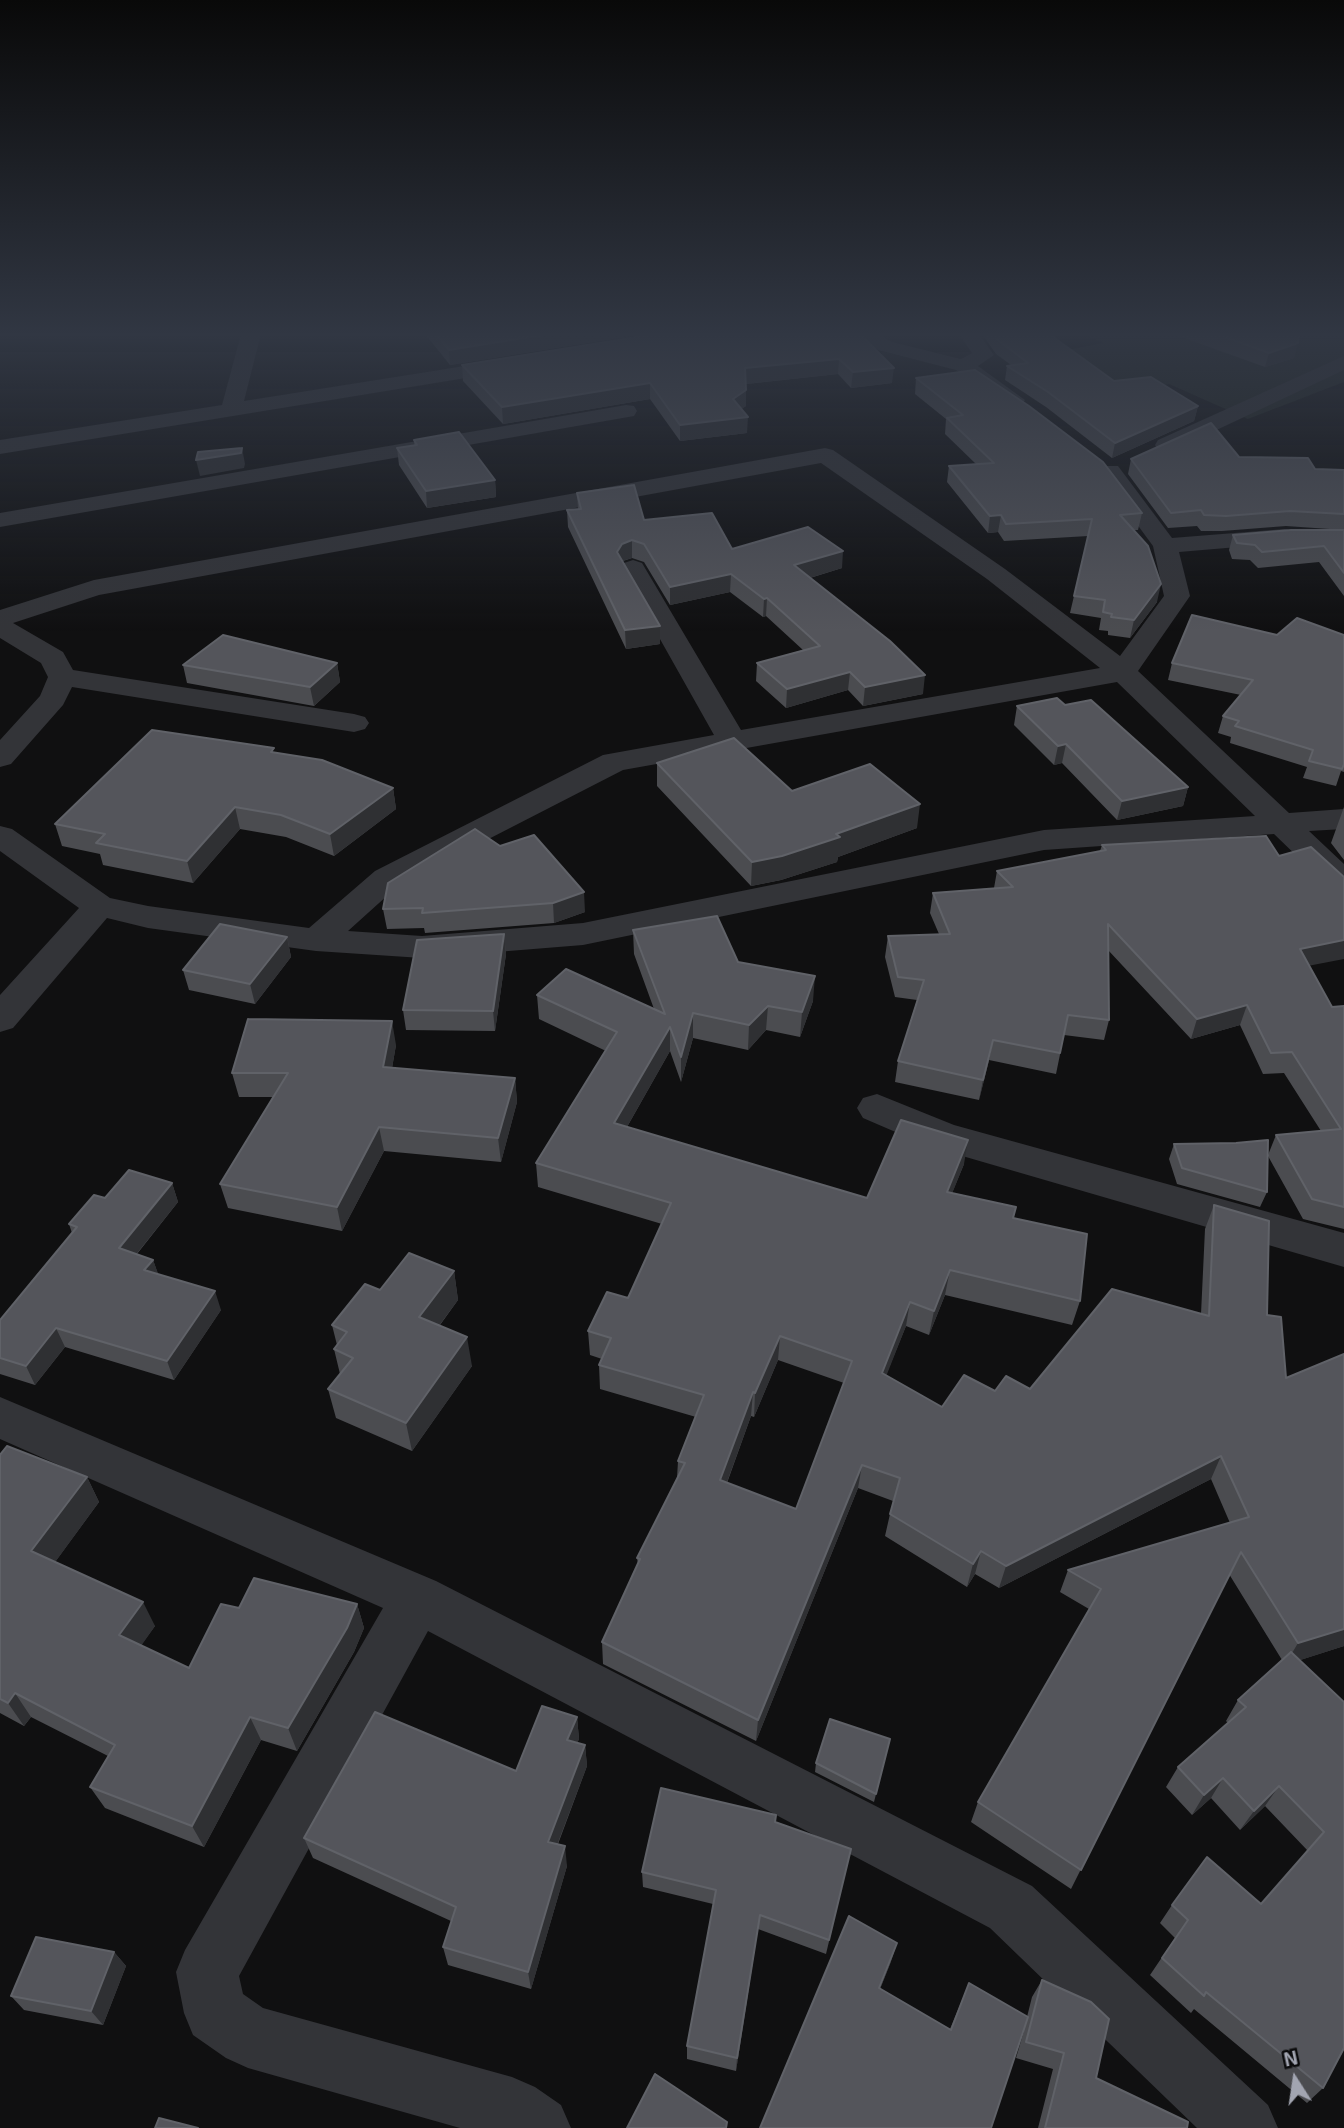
<!DOCTYPE html>
<html>
<head>
<meta charset="utf-8">
<style>
  body { margin:0 }
  #map { position:relative; width:1344px; height:2128px; overflow:hidden; background:#101011; font-family:"Exo 2",sans-serif }
  canvas { display:block }
  .north { position:absolute; left:1260px; top:2044px; width:70px; height:70px; -webkit-text-stroke:5px #0b0b0c; paint-order:stroke; rotate:348deg; font-size:19px; font-weight:700; line-height:28px; text-align:center; color:#a2a5b1 }
  .north::after { content:''; display:block; margin:auto; width:24px; height:32px; background:#a2a5b1; clip-path:polygon(50% 0,100% 100%,50% 72%,0 100%) }
</style>
</head>
<body>
<div id="map">
<canvas width="1344" height="2128"></canvas>
<div class="north">N</div>
</div>
<script>
const context = document.querySelector('canvas').getContext('2d');
context.lineJoin = 'round';
function paint(path, color) {
  context.fillStyle = color;
  context.fill(path, 'evenodd');
}
function poly(rows) {
  const path = new Path2D();
  for (const r of rows) {
    path.moveTo(r[0], r[1]);
    for (let i = 2; i < r.length; i += 2) path.lineTo(r[i], r[i + 1]);
  }
  return path;
}
function trace(path, color, width, dash) {
  context.strokeStyle = color;
  context.lineWidth = width;
  context.lineCap = dash ? 'butt' : 'round';
  context.setLineDash(dash || []);
  context.stroke(path);
}
paint(poly([
  [1084,334,1344,334,1344,382,1248,419,1169,384,1090,407,1022,359,1103,343]
]), '#1f2520');
paint(poly([
  [241,334,261,334,244,401,515,358,522,360,525,364,522,368,515,370,0,454,0,440,222,405,241,334],
  [853,334,878,334,892,342,961,359,972,353,959,334,979,334,994,355,978,366,1025,400,1022,405,1006,405,956,370,878,350,853,334],
  [1344,356,1344,370,1174,450,1166,452,1158,450,1155,445,1158,440,1344,356],
  [626,405,634,406,637,411,634,416,0,527,0,513,626,405],
  [825,448,833,450,1005,569,1120,656,1164,596,1153,546,1098,471,1102,466,1118,466,1172,538,1285,529,1294,531,1297,536,1294,541,1285,543,1179,552,1190,596,1138,671,1289,813,1344,809,1344,829,1309,831,1344,864,1344,893,1332,890,1274,834,1044,850,583,945,422,958,316,951,148,928,107,918,13,1028,0,1032,0,995,79,908,0,851,0,826,12,829,110,898,148,906,309,928,375,871,603,755,714,735,620,568,624,563,633,560,642,563,741,730,1100,668,987,579,821,463,99,595,13,623,63,652,73,670,354,714,365,717,369,723,365,729,354,732,72,687,63,705,11,764,0,767,0,740,40,696,48,677,41,663,0,638,0,610,94,580,825,448],
  [1117,682,1255,816,1044,830,583,923,422,936,348,931,399,885,623,770,1117,682],
  [877,1094,954,1125,1344,1233,1344,1267,928,1146,863,1118,857,1108,863,1098,877,1094],
  [0,1397,436,1581,1032,1886,1268,2105,1278,2128,1197,2128,990,1928,428,1631,239,1976,243,1994,263,2008,512,2077,535,2087,561,2105,571,2128,460,2128,248,2068,226,2058,193,2035,184,2013,176,1972,185,1950,383,1608,0,1439,0,1397]
]), '#333438');
paint(poly([
  [425,334,643,334,450,365],
  [860,334,892,383,851,388,838,374,746,384,746,406,741,409,747,433,680,441,650,399,503,424,463,381,462,365],
  [982,334,1055,334,1054,338,1114,381,1198,406,1194,421,1112,458,1046,407,1005,380,1007,366,1011,365,996,354],
  [1173,334,1299,334,1294,358,1265,367],
  [916,378,1142,513,1138,530,1134,530,1157,602,1130,638,1108,635,1108,631,1099,630,1101,618,1070,613,1088,536,1004,541,998,532,988,533,947,482,949,466,976,464,945,434,946,419,915,394],
  [414,440,495,480,496,497,427,508,399,465,397,448,414,445],
  [1239,457,1315,469,1344,470,1344,530,1286,526,1222,531,1201,531,1197,526,1168,528,1128,474,1131,459],
  [577,493,644,520,732,549,842,568,810,578,923,694,863,706,848,690,786,708,756,681,757,663,803,650,766,616,763,617,730,592,670,605,644,562,632,558,623,561,660,626,660,644,626,649,568,527,567,510,578,509],
  [1344,530,1344,596,1319,562,1258,568,1250,560,1232,559,1229,550,1233,535],
  [1277,635,1344,635,1344,772,1341,771,1336,786,1303,778,1307,767,1230,743,1231,737,1218,733,1223,716,1241,695,1168,680,1172,663],
  [337,663,340,682,314,706,187,683,183,665],
  [1065,705,1188,787,1183,806,1117,820,1062,763,1054,765,1014,725,1017,706],
  [275,753,393,788,396,809,334,856,286,837,240,829,193,883,103,865,100,854,62,846,55,824],
  [657,763,792,791,917,828,838,857,837,862,781,880,751,886,657,786],
  [1344,807,1344,860,1331,843],
  [475,829,585,912,554,923,425,933,424,928,387,929,383,909],
  [1102,845,1309,966,1332,1007,1344,1006,1344,1229,1303,1219,1268,1156,1267,1192,1260,1207,1177,1184,1169,1159,1174,1144,1268,1155,1276,1135,1321,1131,1284,1073,1263,1074,1240,1025,1191,1039,1108,950,1109,1020,1104,1040,1064,1035,1056,1074,989,1060,979,1100,895,1082,898,1061,917,1000,895,997,885,957,888,936,939,934,930,913,933,893,994,888,997,871,1100,851],
  [633,930,738,962,813,1001,800,1037,766,1030,748,1050,693,1038,681,1082,670,1051,627,1127,867,1198,964,1164,952,1193,1013,1218,1080,1301,1072,1325,945,1295,929,1335,906,1326,886,1375,942,1407,995,1391,1030,1389,1201,1314,1205,1229,1214,1205,1267,1315,1286,1378,1344,1354,1344,1646,1300,1660,1344,1702,1323,2088,1307,2103,1194,2009,1191,2013,1150,1975,1175,1938,1160,1923,1172,1905,1261,1904,1308,1851,1265,1806,1240,1830,1211,1798,1192,1815,1166,1787,1178,1767,1228,1723,1226,1721,1238,1700,1282,1660,1229,1574,1071,1889,971,1822,978,1802,1089,1609,1060,1592,1068,1570,1230,1523,1211,1479,999,1588,975,1574,967,1587,885,1536,890,1514,893,1501,858,1488,756,1741,603,1664,602,1642,638,1565,637,1558,677,1478,678,1461,696,1417,600,1389,599,1365,602,1359,590,1355,588,1331,628,1298,662,1224,538,1187,536,1163,606,1051,539,1019,537,995,654,1009,634,954],
  [778,1360,844,1383,796,1509,727,1483,751,1416,754,1417],
  [504,934,506,954,495,1031,406,1030,403,1010],
  [287,937,291,957,255,1004,189,990,183,970],
  [396,1045,392,1068,515,1078,517,1102,501,1162,384,1151,342,1231,228,1208,220,1184,273,1097,239,1097,232,1073],
  [172,1183,178,1202,137,1254,153,1260,158,1274,221,1310,174,1380,65,1347,35,1385,0,1374,0,1320,72,1233,69,1224,105,1198],
  [454,1271,458,1300,440,1325,472,1366,412,1451,336,1418,328,1389,340,1374,334,1349,337,1345,332,1325,380,1290],
  [0,1455,87,1477,99,1502,55,1562,155,1626,141,1645,189,1668,239,1608,357,1604,364,1628,354,1652,297,1751,261,1740,204,1847,105,1808,90,1787,108,1756,31,1717,24,1726,0,1713],
  [577,1717,579,1739,577,1743,585,1745,587,1766,558,1844,567,1866,531,1989,448,1965,443,1947,451,1921,313,1858,304,1838,516,1771],
  [890,1739,874,1802,815,1772,816,1763],
  [775,1822,851,1849,826,1954,758,1929,736,2071,687,2059,687,2046,713,1904,643,1887,642,1872],
  [897,1943,890,1964,880,1989,950,2029,969,1983,1027,2017,1032,1997,1042,1980,1096,2078,1187,2128,1038,2128,1053,2069,1016,2058,1024,2031,760,2128],
  [114,1952,126,1966,103,2025,24,2010,11,1996]
]), '#4b4c50');
paint(poly([
  [548,334,643,334,450,365,449,350],
  [1298,343,1294,358,1265,367,1269,353],
  [839,359,838,374,745,384,745,368],
  [894,368,892,383,851,388,853,372],
  [650,383,650,399,503,424,502,407],
  [746,390,746,406,733,415,733,399],
  [1198,406,1194,421,1112,458,1115,443],
  [748,417,747,433,680,441,680,425],
  [242,448,245,464,244,468,200,476,196,460],
  [495,480,496,497,427,508,426,491],
  [1001,515,998,532,988,533,990,516],
  [632,540,632,558,622,561,617,552,622,544],
  [843,551,842,568,793,583,794,565],
  [731,574,730,592,670,605,670,587],
  [1161,584,1157,602,1130,638,1134,620],
  [767,598,766,616,763,617,764,599],
  [660,626,660,644,626,649,625,630],
  [337,663,340,682,314,706,310,687],
  [850,672,848,690,786,708,787,689],
  [925,675,923,694,863,706,865,687],
  [1066,744,1062,763,1054,765,1058,746],
  [1188,787,1183,806,1117,820,1122,801],
  [393,788,396,809,334,856,330,834],
  [920,804,917,828,838,857,837,862,781,880,751,886,752,862,836,834],
  [235,807,240,829,193,883,187,861],
  [584,892,585,912,554,923,553,903],
  [504,934,506,954,495,1031,493,1011],
  [287,937,291,957,255,1004,250,984],
  [1344,940,1344,959,1292,969,1300,949],
  [815,976,813,1001,800,1037,802,1012],
  [1247,1005,1240,1025,1191,1039,1197,1019],
  [768,1006,766,1030,748,1050,749,1025],
  [693,1013,693,1038,681,1082,681,1057],
  [392,1021,396,1045,388,1091,383,1067],
  [670,1027,670,1051,615,1148,614,1123],
  [993,1040,989,1060,979,1100,983,1080],
  [515,1078,517,1102,501,1162,498,1138],
  [379,1127,384,1151,342,1231,337,1207],
  [968,1140,964,1164,943,1216,947,1192],
  [172,1183,178,1202,126,1267,119,1248],
  [153,1260,160,1279,144,1270],
  [950,1270,945,1295,929,1335,934,1311],
  [454,1271,458,1300,424,1346,419,1317],
  [215,1291,221,1310,174,1380,167,1361],
  [910,1302,906,1326,878,1397,882,1373],
  [56,1328,65,1347,35,1385,26,1366],
  [780,1336,778,1360,754,1417,755,1393],
  [467,1337,472,1366,412,1451,406,1423],
  [753,1392,751,1416,719,1504,720,1480],
  [1221,1456,1211,1479,999,1588,1006,1566],
  [862,1465,858,1488,756,1741,758,1720],
  [87,1477,99,1502,45,1576,31,1551],
  [981,1551,975,1574,967,1587,973,1564],
  [143,1602,155,1626,132,1659,119,1635],
  [357,1604,364,1628,354,1652,297,1751,288,1728],
  [1344,1629,1344,1646,1285,1665,1298,1643],
  [15,1693,31,1717,24,1726,8,1703],
  [250,1717,261,1740,204,1847,192,1826],
  [577,1717,579,1739,570,1761,567,1740],
  [585,1745,587,1766,551,1861,548,1842],
  [1223,1778,1211,1798,1192,1815,1204,1795],
  [1279,1786,1265,1806,1240,1830,1254,1811],
  [565,1846,567,1866,531,1989,528,1972],
  [760,1915,758,1929,736,2071,737,2058],
  [897,1943,890,1964,872,2009,879,1988],
  [114,1952,126,1966,103,2025,91,2011]
]), '#2f3033');
const building = poly([
  [436,334,548,334,449,350,436,334],
  [656,334,860,334,894,368,853,372,839,359,745,368,746,390,733,399,748,417,680,425,650,383,502,407,462,365,656,334],
  [994,334,1049,334,1114,381,1151,377,1198,406,1115,443,1048,392,1007,366,1028,363,998,340,994,334],
  [1217,334,1299,334,1298,343,1269,353,1217,334],
  [975,370,1029,406,1103,462,1142,513,1120,515,1148,546,1161,584,1134,620,1111,617,1112,614,1103,612,1105,600,1074,596,1092,519,1006,524,1001,515,990,516,949,466,994,463,947,418,963,415,916,378,975,370],
  [1211,423,1239,457,1308,458,1315,469,1344,470,1344,514,1290,511,1226,516,1204,515,1201,510,1171,513,1131,459,1211,423],
  [459,432,495,480,426,491,397,448,417,445,414,440,459,432],
  [242,448,241,453,196,460,198,452,242,448],
  [634,485,644,520,712,513,732,549,808,527,843,551,794,565,890,641,925,675,865,687,850,672,787,689,757,663,820,646,767,598,764,599,731,574,670,587,644,544,632,540,622,544,617,552,660,626,625,630,567,510,581,509,577,493,634,485],
  [1291,530,1344,530,1344,573,1324,546,1262,552,1255,545,1237,543,1233,535,1291,530],
  [1192,615,1277,635,1297,618,1344,635,1344,764,1342,769,1309,761,1313,750,1235,726,1239,721,1223,716,1253,680,1172,663,1192,615],
  [223,635,337,663,310,687,183,665,223,635],
  [1057,698,1065,705,1091,700,1188,787,1122,801,1066,744,1058,746,1017,706,1057,698],
  [152,730,274,748,271,752,322,760,393,788,330,834,281,815,235,807,187,861,96,843,105,834,55,824,152,730],
  [734,738,792,791,870,764,920,804,836,834,840,837,782,856,752,862,657,763,734,738],
  [475,829,500,846,534,835,584,892,553,903,422,913,423,908,383,909,388,883,475,829],
  [1266,836,1279,856,1311,847,1344,877,1344,940,1300,949,1332,1007,1344,1006,1344,1207,1312,1199,1276,1135,1341,1129,1292,1052,1271,1053,1247,1005,1197,1019,1108,924,1109,1020,1068,1015,1060,1053,993,1040,983,1080,898,1061,924,980,898,977,888,936,950,934,933,893,1013,887,997,871,1106,850,1102,845,1266,836],
  [717,916,738,962,815,976,802,1012,768,1006,749,1025,693,1013,681,1057,670,1027,614,1123,867,1198,901,1120,968,1140,947,1192,1016,1207,1013,1218,1087,1234,1080,1301,950,1270,934,1311,910,1302,882,1373,942,1407,964,1375,995,1391,1006,1376,1030,1389,1112,1289,1209,1316,1214,1205,1269,1221,1267,1315,1281,1317,1286,1378,1344,1354,1344,1629,1298,1643,1241,1552,1081,1870,978,1802,1101,1589,1068,1570,1249,1517,1221,1456,1006,1566,981,1551,973,1564,890,1514,900,1478,862,1465,758,1720,602,1642,640,1559,637,1558,685,1463,678,1461,704,1395,599,1365,611,1338,588,1331,607,1292,628,1298,671,1203,536,1163,617,1032,537,995,566,969,665,1014,633,930,717,916],
  [780,1336,852,1361,796,1509,720,1480,753,1392,755,1393,780,1336],
  [220,924,287,937,250,984,183,970,220,924],
  [504,934,493,1011,403,1010,417,940,504,934],
  [248,1019,392,1021,383,1067,515,1078,498,1138,379,1127,337,1207,220,1184,288,1073,232,1073,248,1019],
  [1268,1140,1267,1192,1182,1168,1174,1144,1236,1143,1268,1140],
  [129,1170,172,1183,119,1248,153,1260,144,1270,215,1291,167,1361,56,1328,26,1366,0,1358,0,1320,77,1227,69,1224,94,1195,105,1198,129,1170],
  [409,1253,454,1271,419,1317,467,1337,406,1423,328,1389,353,1358,334,1349,347,1332,332,1325,365,1284,380,1290,409,1253],
  [7,1446,87,1477,31,1551,143,1602,119,1635,189,1668,221,1604,239,1608,254,1578,357,1604,347,1628,288,1728,250,1717,192,1826,90,1787,115,1745,15,1693,8,1703,0,1699,0,1455,7,1446],
  [1291,1652,1344,1702,1344,2048,1323,2088,1206,1992,1204,1996,1162,1958,1188,1920,1172,1905,1207,1857,1261,1904,1324,1832,1279,1786,1254,1811,1223,1778,1204,1795,1178,1767,1246,1707,1238,1700,1291,1652],
  [542,1706,577,1717,567,1740,585,1745,548,1842,565,1846,528,1972,443,1947,456,1907,304,1838,375,1712,516,1771,542,1706],
  [830,1719,890,1739,876,1794,816,1763,830,1719],
  [661,1788,776,1815,775,1822,851,1849,829,1940,760,1915,737,2058,687,2046,716,1890,642,1872,661,1788],
  [849,1916,897,1943,879,1988,951,2030,969,1983,1028,2017,991,2128,760,2128,849,1916],
  [36,1937,114,1952,91,2011,11,1996,36,1937],
  [1042,1980,1091,2002,1109,2019,1096,2078,1188,2122,1187,2128,1045,2128,1064,2053,1026,2042,1042,1980],
  [655,2074,727,2122,726,2128,627,2128,655,2074],
  [159,2118,198,2128,155,2128,159,2118]
]);
paint(building, '#54555b');
trace(building, '#606268', 2);
const sky = context.createLinearGradient(0, 0, 0, 632);
sky.addColorStop(0, '#090909');
sky.addColorStop(0.53, '#313743');
sky.addColorStop(1, '#31374300');
context.fillStyle = sky;
context.fillRect(0, 0, 1344, 632);
</script>
</body>
</html>
